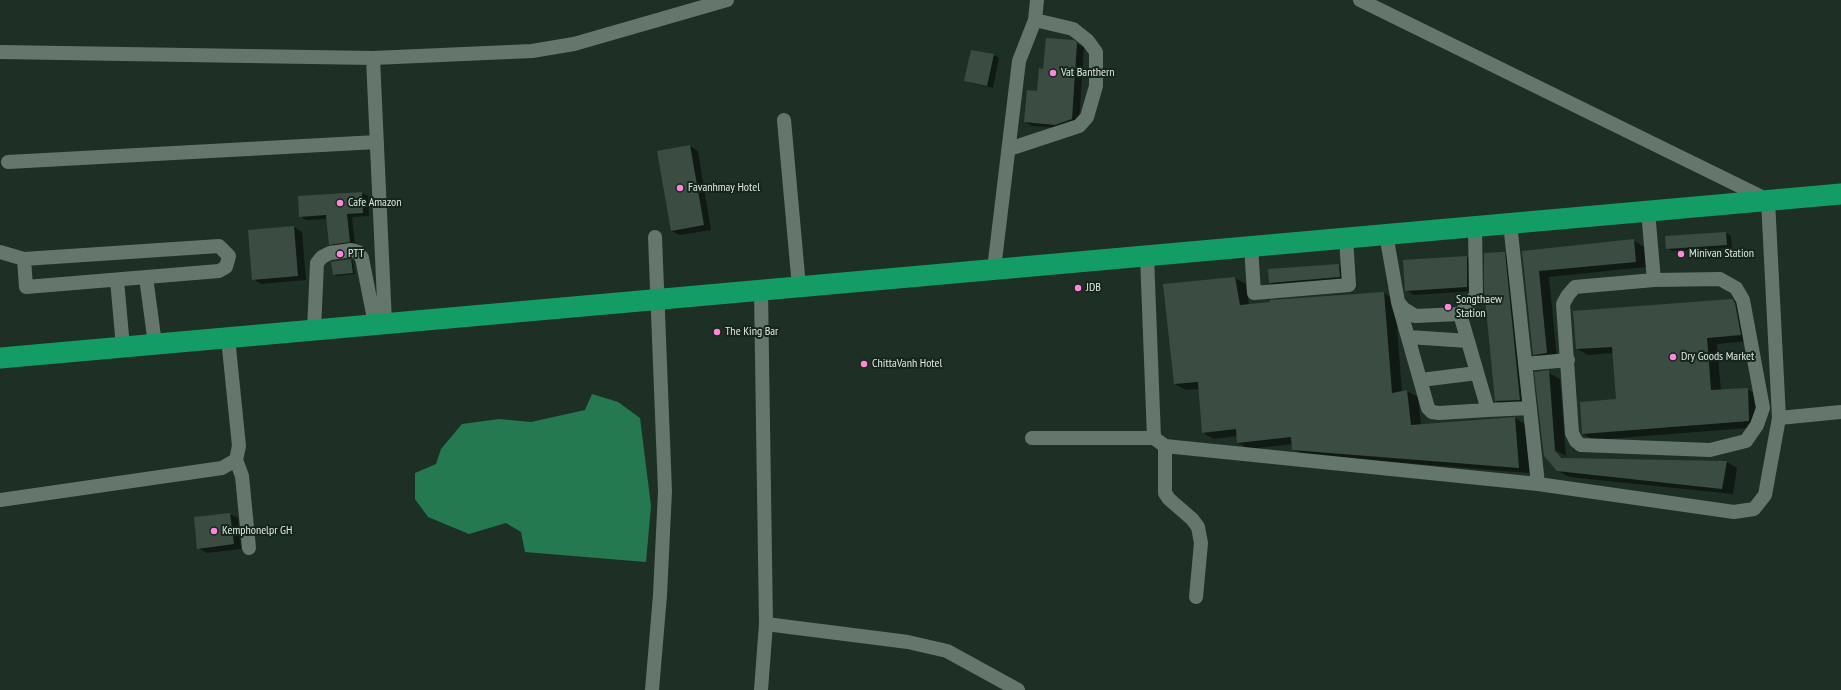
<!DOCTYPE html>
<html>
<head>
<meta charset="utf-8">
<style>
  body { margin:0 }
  canvas { display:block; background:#1e2f25 }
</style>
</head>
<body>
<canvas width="1841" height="690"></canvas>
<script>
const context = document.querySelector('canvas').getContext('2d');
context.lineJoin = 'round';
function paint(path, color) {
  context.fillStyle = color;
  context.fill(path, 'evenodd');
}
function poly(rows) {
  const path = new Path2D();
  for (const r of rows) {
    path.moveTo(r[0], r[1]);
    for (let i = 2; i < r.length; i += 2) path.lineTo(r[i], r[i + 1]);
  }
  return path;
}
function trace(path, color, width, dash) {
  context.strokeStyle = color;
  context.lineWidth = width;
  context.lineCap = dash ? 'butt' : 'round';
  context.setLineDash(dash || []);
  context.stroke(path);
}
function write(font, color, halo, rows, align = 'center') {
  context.font = font + ' "PT Sans Narrow",sans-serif';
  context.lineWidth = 4;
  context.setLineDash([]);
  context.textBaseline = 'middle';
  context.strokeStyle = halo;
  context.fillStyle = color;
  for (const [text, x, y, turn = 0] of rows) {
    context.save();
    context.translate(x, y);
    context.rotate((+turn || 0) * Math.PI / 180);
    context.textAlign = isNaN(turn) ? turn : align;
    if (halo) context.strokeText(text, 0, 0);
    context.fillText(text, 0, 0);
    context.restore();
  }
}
paint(poly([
  [592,394,618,402,640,418,651,506,646,562,525,552,521,532,506,523,469,534,428,517,415,499,415,473,436,464,441,449,462,424,499,419,531,422,585,410]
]), '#257950');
paint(poly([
  [1073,41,1084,48,1079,123,1062,128,1032,126,1025,122,1038,92,1044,70],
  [972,51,994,55,999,58,993,88,971,83,965,80],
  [690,146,698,151,711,230,680,235,671,231],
  [362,193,368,196,369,216,352,217,355,245,336,247,330,244,327,219,306,220,300,216],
  [294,227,302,232,306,280,261,284,253,279],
  [1726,233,1731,236,1732,248,1672,251,1667,248],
  [1633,240,1644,247,1646,267,1549,277,1557,359,1545,360,1534,354,1523,252],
  [1504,253,1515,260,1531,406,1507,407,1496,401],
  [1467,257,1475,262,1475,291,1414,295,1406,290],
  [351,260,353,261,355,274,336,276,333,274,332,263],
  [1339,265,1347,270,1348,282,1278,287,1270,283],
  [1235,278,1246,284,1249,305,1271,303,1271,301,1384,293,1395,300,1402,392,1407,391,1418,397,1421,425,1515,418,1526,425,1530,473,1304,455,1293,449,1293,444,1249,449,1238,443,1237,436,1214,439,1203,433,1200,389,1186,390,1175,384,1164,285],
  [1732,300,1743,306,1751,341,1717,344,1721,391,1747,389,1758,395,1760,427,1594,440,1583,434,1617,400,1613,353,1588,355,1577,349],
  [1549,373,1560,379,1566,456,1551,448,1550,450,1566,459,1727,462,1737,468,1733,494,1569,477,1558,471,1544,455],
  [230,514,238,518,241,549,207,553,198,548]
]), '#0007');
paint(poly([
  [1046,38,1074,40,1077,43,1072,119,1055,125,1024,122,1027,90,1037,91,1039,68,1043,69],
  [971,50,994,54,987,86,964,81],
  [690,145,704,225,671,231,657,151],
  [362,192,363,213,347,214,350,242,329,245,326,215,299,217,298,196],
  [294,226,298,276,252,280,248,230],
  [1726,232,1727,245,1666,249,1665,236],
  [1634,239,1636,262,1539,271,1547,353,1533,355,1522,251],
  [1502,252,1505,252,1520,400,1495,401,1484,288,1484,253],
  [1467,256,1467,287,1405,291,1403,260],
  [351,259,353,273,333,275,331,262],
  [1339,264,1340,277,1269,283,1268,269],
  [1235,277,1240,305,1270,302,1270,300,1384,292,1392,393,1407,390,1411,425,1515,417,1519,468,1292,450,1291,437,1237,443,1236,429,1202,433,1198,382,1174,384,1163,284],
  [1732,299,1735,303,1741,335,1707,338,1711,390,1748,388,1749,421,1582,434,1580,402,1616,399,1612,347,1576,349,1573,311],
  [1549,370,1555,451,1562,458,1727,461,1722,489,1557,471,1544,456,1534,372],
  [230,513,234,544,197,549,194,517]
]), '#3b4d42');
trace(poly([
  [1360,0,1768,200,1779,418,1841,412],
  [0,52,373,58,532,51,574,44,727,0],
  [373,58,385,323],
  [784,120,799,287],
  [1009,149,1079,126,1087,117,1096,86,1096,52,1088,41,1073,29,1035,20],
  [8,162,377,142],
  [1648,211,1654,280],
  [1510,223,1538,484],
  [1475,226,1476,296,1460,314,1488,410,1530,408],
  [1386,234,1398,302,1404,309,1415,316,1460,314],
  [1251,246,1254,293,1349,285,1346,238],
  [0,252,24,259,219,246,229,256,226,267,219,271,26,287,24,259],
  [1147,256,1154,438,1165,446,1538,484,1734,512,1754,509,1765,495,1779,418],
  [994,269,1019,61,1035,20,1037,0],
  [146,277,155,344],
  [1720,279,1736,288,1743,300,1763,408,1757,425,1746,441,1710,450,1581,445,1576,441,1572,433,1563,304,1568,295,1575,287,1654,280,1720,279],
  [117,280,123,347],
  [1398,302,1428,408,1432,412,1439,413,1488,410],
  [314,330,317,263,322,257,330,253,351,250,358,252,362,258,375,324],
  [1409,337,1468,341],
  [1525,364,1568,360],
  [1421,380,1477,373],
  [1032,438,1154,438],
  [1165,446,1165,493,1169,499,1192,519,1198,527,1201,543,1196,597],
  [236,460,242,476,249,548],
  [0,500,222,468,236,460,239,446,228,338],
  [766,624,908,642,947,651,1018,690],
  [652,690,660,595,665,491,655,237],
  [761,690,766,624,761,290]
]), '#65776c', 14);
trace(poly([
  [0,358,1841,194]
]), '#139d64', 21);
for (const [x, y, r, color] of [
  [1053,73,4,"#ff85de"],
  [680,188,4,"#ff85de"],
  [340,203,4,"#ff85de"],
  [340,254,4,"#ff85de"],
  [1681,254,4,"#ff85de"],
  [1078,288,4,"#ff85de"],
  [1448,307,4,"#ff85de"],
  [717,332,4,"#ff85de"],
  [1673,357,4,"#ff85de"],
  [864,364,4,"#ff85de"],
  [214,531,4,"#ff85de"]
]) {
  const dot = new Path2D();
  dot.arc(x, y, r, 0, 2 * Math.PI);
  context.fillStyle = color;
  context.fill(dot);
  trace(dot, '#15251c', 1.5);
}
write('12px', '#dee8e1', '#15251c', [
  ["Vat Banthern",1061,73],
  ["Favanhmay Hotel",688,188],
  ["Cafe Amazon",348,203],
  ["PTT",348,254],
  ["Minivan Station",1689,254],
  ["JDB",1086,288],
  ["Songthaew",1456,300],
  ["Station",1456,314],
  ["The King Bar",725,332],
  ["Dry Goods Market",1681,357],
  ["ChittaVanh Hotel",872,364],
  ["Kemphonelpr GH",222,531]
], 'left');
</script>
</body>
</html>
